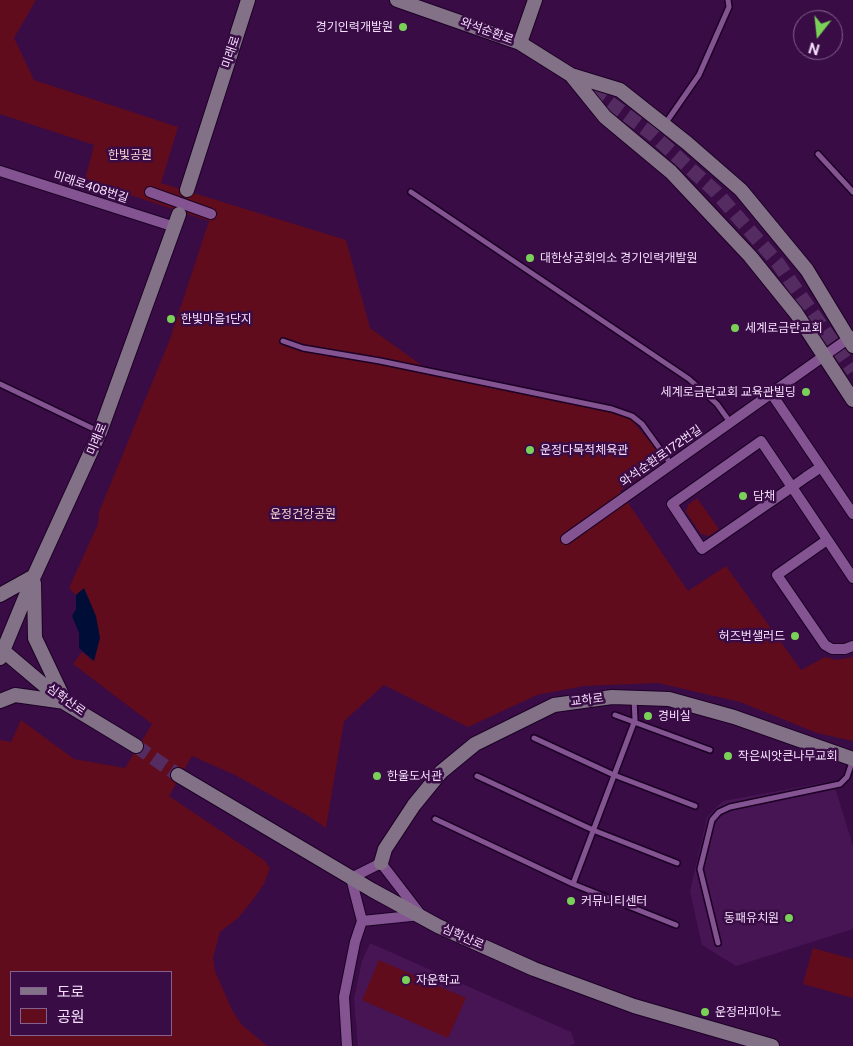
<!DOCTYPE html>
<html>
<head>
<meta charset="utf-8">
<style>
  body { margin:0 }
  #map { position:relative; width:853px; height:1046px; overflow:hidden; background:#390c46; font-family:"Public Sans","Noto Sans KR",sans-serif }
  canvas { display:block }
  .legend { position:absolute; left:10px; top:971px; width:162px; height:65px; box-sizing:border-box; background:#390c46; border:1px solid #84618f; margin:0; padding:6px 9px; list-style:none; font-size:15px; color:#f5e0fc }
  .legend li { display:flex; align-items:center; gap:10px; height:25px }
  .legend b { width:25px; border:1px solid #84618f }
  .north { position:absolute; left:793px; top:10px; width:50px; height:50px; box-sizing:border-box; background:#390c46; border:1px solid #84618f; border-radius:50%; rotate:196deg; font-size:14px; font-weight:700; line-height:20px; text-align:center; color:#f5e0fc }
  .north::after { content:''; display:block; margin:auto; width:18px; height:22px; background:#7ad157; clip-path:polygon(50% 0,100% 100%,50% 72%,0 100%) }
</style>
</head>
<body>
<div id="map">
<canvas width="853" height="1046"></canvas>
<ul class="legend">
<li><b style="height:6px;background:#837287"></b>도로</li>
<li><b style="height:14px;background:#600c1c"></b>공원</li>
</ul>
<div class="north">N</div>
</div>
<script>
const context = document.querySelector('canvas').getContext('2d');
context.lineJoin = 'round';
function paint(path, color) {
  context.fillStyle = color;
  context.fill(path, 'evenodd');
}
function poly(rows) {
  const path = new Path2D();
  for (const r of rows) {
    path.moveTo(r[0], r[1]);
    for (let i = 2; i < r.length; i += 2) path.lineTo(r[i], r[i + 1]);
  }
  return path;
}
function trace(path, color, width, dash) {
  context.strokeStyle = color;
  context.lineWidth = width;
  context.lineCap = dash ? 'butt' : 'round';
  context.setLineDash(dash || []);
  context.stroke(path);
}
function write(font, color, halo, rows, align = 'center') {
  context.font = font + ' "Public Sans","Noto Sans KR",sans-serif';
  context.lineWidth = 5;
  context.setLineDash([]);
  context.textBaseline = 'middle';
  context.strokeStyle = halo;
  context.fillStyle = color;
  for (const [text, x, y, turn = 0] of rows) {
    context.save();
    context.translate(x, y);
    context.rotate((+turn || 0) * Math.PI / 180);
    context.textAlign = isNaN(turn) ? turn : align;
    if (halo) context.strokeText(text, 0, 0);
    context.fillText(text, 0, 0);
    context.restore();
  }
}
paint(poly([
  [833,781,853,846,853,929,736,966,702,945,690,891,707,817,723,801],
  [370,943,571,1032,575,1043,570,1046,358,1046,354,999,362,961]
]), '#471554');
paint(poly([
  [0,0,36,0,14,38,34,80,178,127,161,183,346,240,370,328,435,375,618,413,630,418,662,456,662,461,620,491,688,591,726,566,801,670,825,657,837,660,853,657,853,741,817,733,740,702,658,683,584,686,537,695,468,727,384,685,344,721,326,828,310,817,235,775,192,756,169,796,264,860,270,868,264,884,252,901,238,918,220,932,213,958,215,971,232,1010,242,1025,267,1046,0,1046,0,740,11,742,21,720,74,759,125,768,152,724,73,664,82,652,93,661,84,589,76,595,69,588,98,524,99,512,170,339,209,221,85,180,94,145,0,114],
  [11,972,171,972,171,1035,11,1035],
  [697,498,719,529,709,536,701,534,686,512,688,505],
  [813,948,853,959,853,998,803,984],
  [379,960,466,998,448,1038,362,1000]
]), '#600c1c');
paint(poly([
  [84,588,96,616,100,638,94,661,79,648,79,633,72,616,76,609,76,595]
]), '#000e37');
trace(poly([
  [576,78,652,134,716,192,777,262,853,371],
  [136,746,178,775]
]), '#552c61', 14, [14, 7]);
const lane = poly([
  [665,124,699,75,729,7,728,0],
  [818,154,853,192],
  [411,192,689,379,717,404,730,422],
  [283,341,303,348,380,361,612,409,632,416,642,424,671,464],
  [0,384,100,432],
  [615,715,710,750],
  [534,738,614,775,695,806],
  [477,776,593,830,677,863],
  [435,819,573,884,676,925],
  [573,884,635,720,634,698],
  [718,943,700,869,712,820,719,812,730,807,840,784,847,777,853,759]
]);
const street = poly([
  [0,171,175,227],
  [150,192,211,214],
  [771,393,853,514],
  [821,467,806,477,792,487,702,549,672,504,761,441,792,487,853,578],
  [566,539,852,336],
  [827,540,777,575,825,645,832,649,845,649,853,646],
  [381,863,421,915,362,921,351,878,381,863],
  [347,1046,344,997,355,942,362,921]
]);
const secondary = poly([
  [397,0,520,43,571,75,620,90,687,143,741,190,807,270,853,346],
  [520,43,535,0],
  [571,75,605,117,671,172,750,256,796,313,853,400],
  [187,190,248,0],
  [34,583,35,638,63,697],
  [0,595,34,576],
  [0,648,65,703,136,746],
  [0,658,34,576,100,432,179,214],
  [0,701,15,695,65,702],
  [178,775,372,890,438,926,534,969,634,1006,772,1046],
  [381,863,385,849,414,805,441,772,475,744,554,705,612,697,669,699,734,717,853,759]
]);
trace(lane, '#1c0025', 8);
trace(street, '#1c0025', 12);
trace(secondary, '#1c0025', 16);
trace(lane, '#835491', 5);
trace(street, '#835491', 10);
trace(secondary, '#837287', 14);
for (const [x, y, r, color] of [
  [403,27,5,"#7ad157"],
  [530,258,5,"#7ad157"],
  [171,319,5,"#7ad157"],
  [735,328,5,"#7ad157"],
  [806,392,5,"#7ad157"],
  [530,450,5,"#7ad157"],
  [743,496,5,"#7ad157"],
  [795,636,5,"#7ad157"],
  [648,716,5,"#7ad157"],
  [728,756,5,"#7ad157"],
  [377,776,5,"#7ad157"],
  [571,901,5,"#7ad157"],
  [789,918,5,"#7ad157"],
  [406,980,5,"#7ad157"],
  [705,1012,5,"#7ad157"]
]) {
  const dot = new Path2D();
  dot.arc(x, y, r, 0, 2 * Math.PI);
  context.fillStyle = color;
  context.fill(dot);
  trace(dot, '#390c46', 2);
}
write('12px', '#f5e0fc', '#390c46', [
  ["경기인력개발원",393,27,"right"],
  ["대한상공회의소 경기인력개발원",540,258],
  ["한빛마을1단지",181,319],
  ["세계로금란교회",745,328],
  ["세계로금란교회 교육관빌딩",796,392,"right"],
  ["운정다목적체육관",540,450],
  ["담채",753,496],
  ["허즈번샐러드",785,636,"right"],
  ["경비실",658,716],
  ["작은씨앗큰나무교회",738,756],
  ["한울도서관",387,776],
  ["커뮤니티센터",581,901],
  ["동패유치원",779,918,"right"],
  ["자운학교",416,980],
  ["운정라피아노",715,1012]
], 'left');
write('12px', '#f5e0fc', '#390c46', [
  ["와석순환로",487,31,20],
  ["미래로",231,52,-72],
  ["미래로408번길",91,187,18],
  ["미래로",97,439,-68],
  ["와석순환로172번길",661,456,-35],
  ["심학산로",66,700,36],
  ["교하로",587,700,-7],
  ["심학산로",463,937,24]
]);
write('12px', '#f2d3d3', '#390c46', [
  ["한빛공원",130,155],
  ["운정건강공원",303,514]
]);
</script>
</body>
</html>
